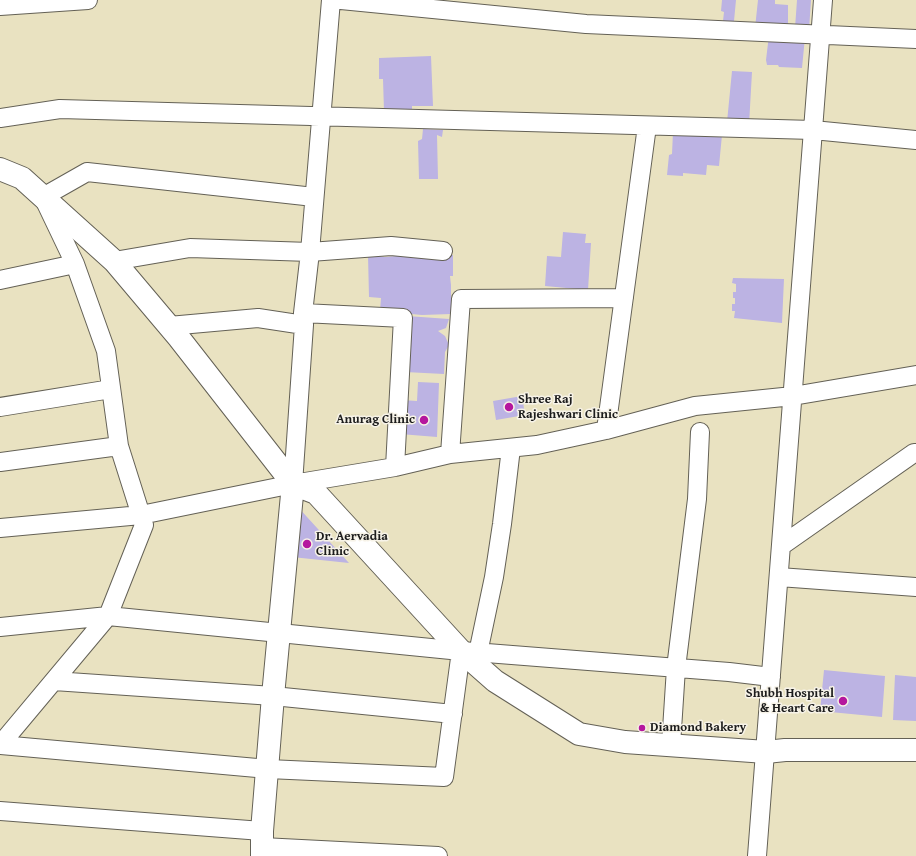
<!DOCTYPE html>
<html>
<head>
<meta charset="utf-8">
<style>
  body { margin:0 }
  canvas { display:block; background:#e9e2c1 }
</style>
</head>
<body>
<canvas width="916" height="856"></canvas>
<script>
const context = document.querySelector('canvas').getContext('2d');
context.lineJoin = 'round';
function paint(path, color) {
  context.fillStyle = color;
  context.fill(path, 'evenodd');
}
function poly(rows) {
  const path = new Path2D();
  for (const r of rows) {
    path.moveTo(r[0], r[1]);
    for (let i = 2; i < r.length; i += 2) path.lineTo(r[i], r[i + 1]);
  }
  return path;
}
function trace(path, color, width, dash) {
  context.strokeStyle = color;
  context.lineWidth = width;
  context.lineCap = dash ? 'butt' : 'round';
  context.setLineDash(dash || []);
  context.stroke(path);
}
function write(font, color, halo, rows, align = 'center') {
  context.font = font + ' "Gentium Book Plus",serif';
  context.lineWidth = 3;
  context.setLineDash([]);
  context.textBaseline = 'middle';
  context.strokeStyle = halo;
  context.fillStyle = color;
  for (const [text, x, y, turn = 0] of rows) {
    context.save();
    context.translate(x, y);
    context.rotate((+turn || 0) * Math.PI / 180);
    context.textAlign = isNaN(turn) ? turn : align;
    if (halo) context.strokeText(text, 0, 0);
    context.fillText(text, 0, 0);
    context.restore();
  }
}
paint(poly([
  [722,0,736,0,734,21,723,21,724,12,721,11],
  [758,0,775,0,775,4,788,5,788,30,755,28],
  [797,0,811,0,809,30,795,28],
  [769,35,805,37,802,68,779,67,778,65,767,65,766,60],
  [431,56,433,106,412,106,412,110,384,111,383,79,379,79,379,58],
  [732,71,752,72,749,125,727,122],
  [423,129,443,130,442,137,437,135,438,179,419,179,418,141,422,139],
  [673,132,722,135,719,166,707,165,706,175,683,173,683,176,667,175,669,155,672,154],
  [563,232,586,234,585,243,591,243,588,290,545,286,547,256,561,257],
  [368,255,385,257,408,255,453,255,453,276,450,276,451,285,451,314,422,315,380,311,381,298,369,297],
  [733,278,784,279,782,323,734,318,735,311,732,311,732,304,735,304,735,298,733,298,733,292,736,292,736,284,732,283],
  [407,316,449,319,446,328,438,331,445,336,449,345,445,352,444,374,405,372],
  [418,382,439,383,437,437,400,434,402,400,417,401],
  [522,396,525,415,496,420,493,401],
  [297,506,349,563,292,557],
  [824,670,885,676,882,717,820,711],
  [895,675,916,677,916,721,893,720]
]), '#bcb3e3');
const minor = poly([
  [341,0,586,24,916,39],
  [0,6,88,0],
  [0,118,60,109,813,130,916,140],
  [114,261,190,248,310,252,391,246,443,251],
  [0,280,75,264],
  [303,313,403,318,395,467],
  [169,326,258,318,304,325],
  [0,407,111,389],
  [606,430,647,126],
  [119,446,106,351,75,264,43,197,87,172,314,197],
  [450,454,461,299,624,298],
  [0,462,119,446,144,525,108,616,0,627],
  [293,484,304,325,303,313,310,252,331,0],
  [0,528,141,515,293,484,395,467,450,454,537,445,606,430,695,406,793,396,916,375],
  [781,546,914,453,916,453],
  [779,577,916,587],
  [478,653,494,577,502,524,511,448],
  [54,681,273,696,453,714],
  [0,745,108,616,461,651,729,672,771,677],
  [1,745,268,769,444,777,461,651],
  [671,745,676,668,697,499,700,432],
  [0,811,262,831],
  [262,847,438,856],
  [757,856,823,0]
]);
const major = poly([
  [0,169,22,178,114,261,179,338,293,484,316,493,461,651,495,681,579,734,625,742,766,752,785,750,916,750],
  [262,856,262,831,273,696,293,484]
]);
trace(minor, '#646156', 20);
trace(major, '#646156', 24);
trace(minor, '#fff', 18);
trace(major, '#fff', 22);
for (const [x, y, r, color] of [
  [509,407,5,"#b5179e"],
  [424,420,5,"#b5179e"],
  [307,544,5,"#b5179e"],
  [843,701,5,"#b5179e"],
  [642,728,4,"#b5179e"]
]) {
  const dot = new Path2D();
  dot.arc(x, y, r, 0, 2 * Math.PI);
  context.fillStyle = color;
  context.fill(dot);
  trace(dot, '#f7f3e8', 1.5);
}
write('bold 13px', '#1c1c1c', '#f7f3e8', [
  ["Shree Raj",518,400],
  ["Rajeshwari Clinic",518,415],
  ["Anurag Clinic",415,420,"right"],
  ["Dr. Aervadia",316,537],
  ["Clinic",316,552],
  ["Shubh Hospital",834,694,"right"],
  ["& Heart Care",834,709,"right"],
  ["Diamond Bakery",650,728]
], 'left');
</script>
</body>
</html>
